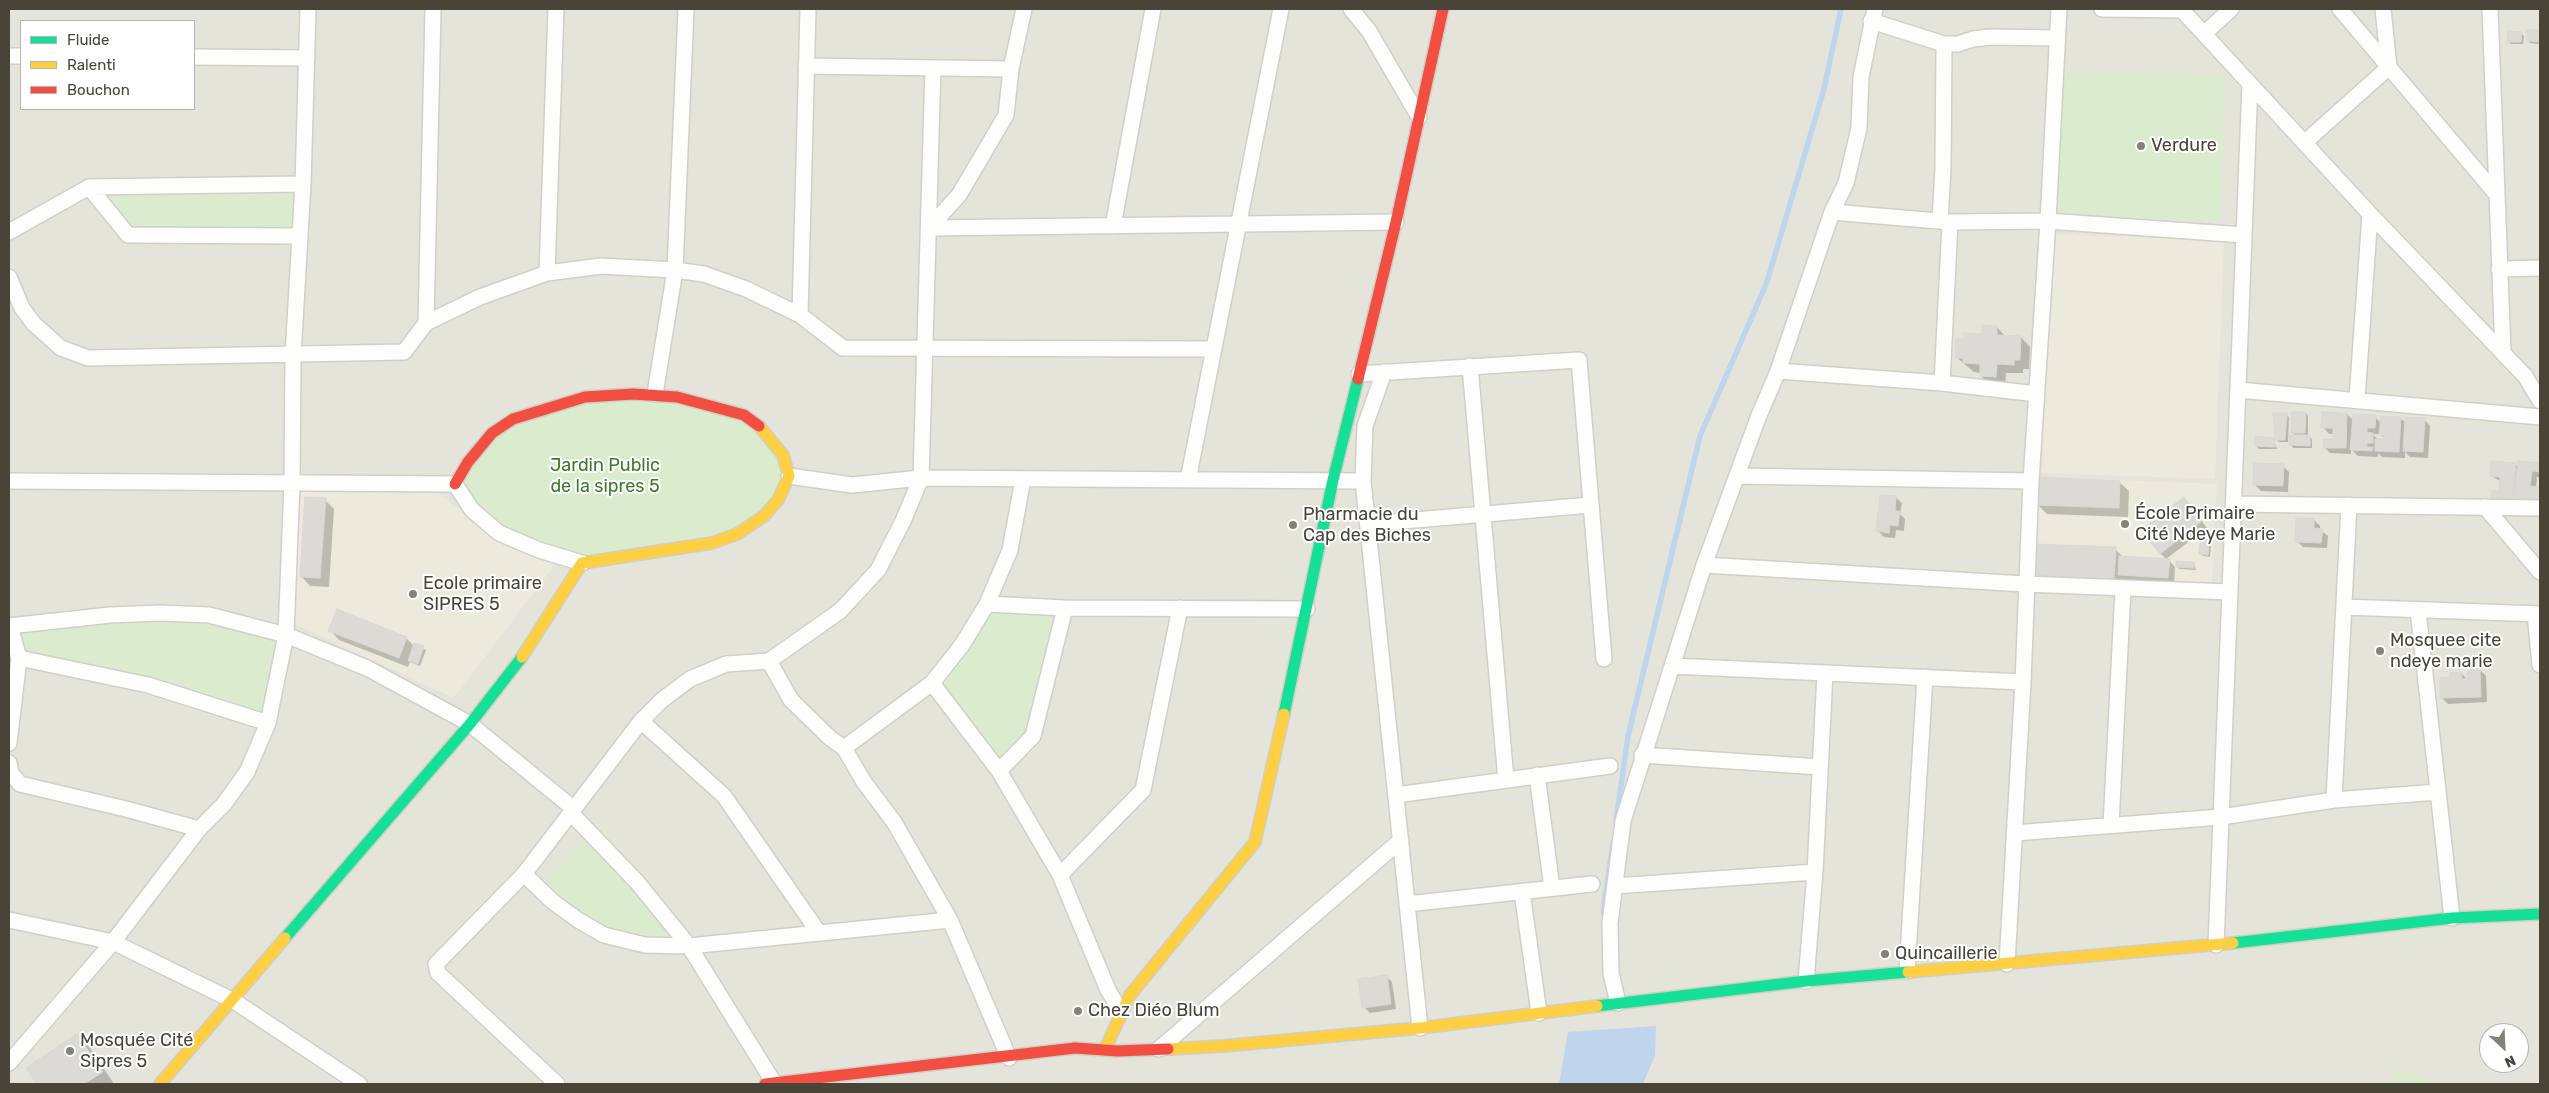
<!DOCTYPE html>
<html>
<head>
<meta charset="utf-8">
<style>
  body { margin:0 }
  #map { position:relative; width:2549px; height:1093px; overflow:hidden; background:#f2f1ec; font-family:Rubik,sans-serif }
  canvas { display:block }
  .frame { position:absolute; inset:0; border:10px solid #484538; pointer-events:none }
  .legend { position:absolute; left:20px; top:20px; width:175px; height:90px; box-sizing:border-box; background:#fff; border:1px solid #b6b5af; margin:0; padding:6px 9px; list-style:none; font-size:15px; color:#484538 }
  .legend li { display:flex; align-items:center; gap:10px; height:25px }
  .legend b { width:25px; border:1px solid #b6b5af }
  .north { position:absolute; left:2479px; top:1023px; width:50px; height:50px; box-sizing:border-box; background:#fff; border:1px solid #b6b5af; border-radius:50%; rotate:155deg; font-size:14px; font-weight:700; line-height:20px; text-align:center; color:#484538 }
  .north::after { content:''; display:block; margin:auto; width:18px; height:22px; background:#848177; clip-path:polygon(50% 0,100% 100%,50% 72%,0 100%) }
</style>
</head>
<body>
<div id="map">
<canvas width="2549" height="1093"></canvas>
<div class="frame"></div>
<ul class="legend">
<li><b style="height:6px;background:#16e098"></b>Fluide</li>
<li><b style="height:6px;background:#ffcf43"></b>Ralenti</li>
<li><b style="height:6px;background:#f24e42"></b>Bouchon</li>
</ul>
<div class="north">N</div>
</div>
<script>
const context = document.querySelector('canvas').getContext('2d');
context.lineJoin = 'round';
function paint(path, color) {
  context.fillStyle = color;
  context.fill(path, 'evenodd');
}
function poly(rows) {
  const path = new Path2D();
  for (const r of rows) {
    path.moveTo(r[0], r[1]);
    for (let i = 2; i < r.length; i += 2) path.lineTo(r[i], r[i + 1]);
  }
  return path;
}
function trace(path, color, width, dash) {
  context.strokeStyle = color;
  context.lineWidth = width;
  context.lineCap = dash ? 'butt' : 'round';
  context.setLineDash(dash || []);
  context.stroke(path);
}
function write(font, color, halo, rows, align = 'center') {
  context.font = font + ' Rubik,sans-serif';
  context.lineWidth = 4;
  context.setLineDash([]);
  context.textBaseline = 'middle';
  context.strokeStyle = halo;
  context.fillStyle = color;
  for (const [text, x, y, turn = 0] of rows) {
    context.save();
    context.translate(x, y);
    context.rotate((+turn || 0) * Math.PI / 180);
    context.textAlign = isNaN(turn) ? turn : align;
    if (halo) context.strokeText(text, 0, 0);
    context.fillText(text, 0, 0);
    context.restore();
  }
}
paint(poly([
  [9,9,2540,9,2540,1084,9,1084],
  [21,21,194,21,194,109,21,109],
  [2489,1033,2519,1033,2519,1063,2489,1063]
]), '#e5e4da');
paint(poly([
  [2051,234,2224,240,2215,479,2042,473],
  [2037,477,2217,484,2212,583,2033,576],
  [432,488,481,526,554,566,454,698,291,622,299,492]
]), '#eceadc');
paint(poly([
  [2061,71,2224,74,2221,220,2059,217],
  [92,184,298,184,298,235,128,234],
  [583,395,716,403,768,438,788,477,762,517,712,546,584,562,500,532,459,481,495,437],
  [992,603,1056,608,1029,733,1000,768,935,683],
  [209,617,282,633,265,722,28,656,15,623],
  [598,824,642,878,691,941,644,942,603,932,540,889],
  [2396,1068,2432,1081,2433,1084,2357,1084,2393,1081]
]), '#dbecce');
paint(poly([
  [1656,1026,1655,1055,1643,1084,1559,1084,1568,1032]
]), '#bfd4ed');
paint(poly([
  [2528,31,2540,32,2540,44,2530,43,2528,41],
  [2521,33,2524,36,2523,44,2511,44,2508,41],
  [1997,327,2006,337,2021,337,2030,347,2029,369,2023,369,2023,373,2006,373,2005,386,1990,385,1981,376,1981,373,1974,372,1956,357,1965,341],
  [2306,413,2308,416,2308,436,2312,439,2312,448,2293,448,2291,445,2296,436,2292,432],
  [2347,414,2354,421,2375,417,2381,423,2400,418,2406,423,2424,419,2430,426,2428,458,2410,457,2405,452,2405,458,2382,457,2378,453,2378,457,2358,456,2351,449,2351,454,2330,453,2324,447,2334,441,2334,434,2329,434,2323,427],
  [2372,434,2380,434,2387,440,2379,440],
  [2286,415,2289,417,2288,442,2279,442,2276,439],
  [2273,439,2277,449,2259,449,2256,446],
  [2519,463,2540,465,2540,477,2537,477,2536,488,2540,488,2540,507,2498,503,2492,497,2500,492,2501,482,2492,476,2515,464,2518,467],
  [2283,466,2289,472,2288,492,2261,491,2255,485],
  [2119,482,2129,491,2128,517,2047,514,2037,504],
  [1895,497,1902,503,1900,514,1905,519,1904,531,1896,530,1895,538,1884,537,1878,531],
  [325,500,334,509,329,587,310,586,301,576],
  [2190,505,2207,528,2166,559,2160,553],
  [2314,520,2320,526,2320,530,2328,536,2327,548,2303,547,2297,541],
  [2209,533,2212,536,2210,557,2203,556,2200,554],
  [2115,549,2124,558,2169,560,2175,567,2174,584,2043,584,2034,575],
  [2194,563,2196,570,2180,569,2177,567],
  [330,630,406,638,414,646,426,650,420,666,410,662,408,667,339,640],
  [2480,670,2486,676,2487,702,2448,704,2442,698,2451,679,2461,673,2468,680],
  [1386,976,1392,982,1396,1009,1370,1013,1364,1007],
  [77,1035,90,1048,114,1084,38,1084,28,1069]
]), '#0003');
trace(poly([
  [1616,821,1628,736,1700,436,1767,282,1824,89,1841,9],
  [1603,913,1613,843]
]), '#bfd4ed', 5.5);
const building = poly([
  [2527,30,2540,30,2540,42,2527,41,2527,30],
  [2508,31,2522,32,2521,42,2507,42,2508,31],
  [1982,325,1997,326,1997,335,2021,336,2020,360,2014,360,2014,365,1997,364,1996,377,1980,376,1980,364,1963,363,1963,358,1955,358,1956,339,1964,340,1964,333,1982,334,1982,325],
  [2292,412,2306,412,2305,433,2291,433,2292,412],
  [2322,412,2347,413,2346,448,2323,448,2324,439,2333,439,2333,428,2321,428,2322,412],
  [2273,413,2287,413,2285,440,2275,440,2273,413],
  [2353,414,2376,415,2375,428,2367,428,2367,432,2373,433,2373,443,2367,443,2367,447,2373,447,2372,451,2350,450,2353,414],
  [2381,416,2401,417,2399,452,2375,451,2375,439,2384,439,2384,435,2379,435,2381,416],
  [2405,417,2425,418,2423,452,2403,451,2405,417],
  [2290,435,2310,435,2310,446,2289,445,2290,435],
  [2255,436,2274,438,2275,447,2255,446,2255,436],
  [2491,461,2516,463,2513,499,2491,498,2491,490,2499,490,2500,477,2490,476,2491,461],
  [2518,461,2540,463,2540,472,2532,471,2530,486,2540,487,2540,502,2513,499,2518,461],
  [2254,463,2284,464,2283,486,2253,485,2254,463],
  [2037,477,2120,481,2119,508,2036,505,2037,477],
  [1880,495,1896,496,1895,511,1900,511,1898,526,1890,525,1889,533,1876,531,1880,495],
  [305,497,326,498,320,578,300,577,305,497],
  [2184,497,2202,521,2160,554,2141,530,2184,497],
  [2296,518,2314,518,2314,528,2323,529,2321,543,2295,542,2296,518],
  [2201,531,2210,532,2208,555,2199,554,2201,531],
  [2034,544,2116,547,2114,579,2033,576,2034,544],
  [2119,556,2170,559,2168,578,2118,575,2119,556],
  [2176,561,2194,562,2194,568,2176,567,2176,561],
  [337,609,407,637,399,658,328,631,337,609],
  [414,643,424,646,418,664,408,661,414,643],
  [2471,669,2480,669,2481,697,2440,698,2440,678,2450,677,2449,673,2461,672,2462,679,2467,678,2467,672,2471,671,2471,669],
  [1387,975,1391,1004,1362,1008,1358,979,1387,975],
  [77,1034,103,1072,84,1084,37,1084,26,1068,77,1034]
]);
paint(building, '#dcdad5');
trace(building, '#dad8d2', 1);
const street = poly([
  [1351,9,1369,31,1419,117],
  [2102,9,2184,10],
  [2181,9,2370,214,2525,376,2540,401],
  [2340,9,2497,195],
  [2490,9,2503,352],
  [1871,21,1944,44,1958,44,1973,39,1991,37,2057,38],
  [2205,33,2231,9],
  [9,56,21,56],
  [194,57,307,58],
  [806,66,1011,69],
  [2304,143,2389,67,2383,9],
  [89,187,128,235,299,236],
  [1832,212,1950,222,2048,221,2244,235],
  [1940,221,1943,168,1944,44],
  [1113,226,1153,9],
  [929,228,1396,222],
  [929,228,959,195,1006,115,1011,69,1024,9],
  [9,232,89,187,303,184],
  [2499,269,2540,268],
  [547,273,556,9],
  [9,277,22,308,34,324,61,348,88,358,404,352,426,323,480,297,547,273,601,266,675,270,704,274,746,289,800,315,843,348,1213,349],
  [800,315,808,9],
  [426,323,433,9],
  [1470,366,1506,780],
  [1778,371,1942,383,2037,394],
  [1384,372,1365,426,1363,481,1420,1028],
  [1359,374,1579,360,1604,659],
  [1942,383,1950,222],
  [2238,390,2540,417],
  [655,394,675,270,686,9],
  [2357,399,2370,214],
  [789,476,852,485,921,478,1363,481],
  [1738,476,2031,481],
  [1188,480,1281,9],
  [9,481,455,484,472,510,499,533,539,550,582,563],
  [2233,504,2540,508],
  [2485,507,2540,572],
  [1368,524,1591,505],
  [1704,565,2025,584,2230,592],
  [987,604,1065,608,1307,609],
  [2344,607,2540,614],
  [2418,610,2452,918],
  [2535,614,2540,665],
  [9,626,110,615,160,613,209,615,286,635,367,668,470,724,574,809],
  [19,658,148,685,268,723],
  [769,661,791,700,830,738,844,748,864,782,894,822,950,920,1009,1058],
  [1672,666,2023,682],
  [932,683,999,771,1060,875,1108,990,1121,1012],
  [641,721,724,796,819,933],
  [9,743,19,658,10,626],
  [844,748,932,683,962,645,987,604,1010,550,1023,479],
  [1642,755,1820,767],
  [9,763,11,773,20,784,126,809,199,829],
  [999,771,1033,736,1065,608],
  [1537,775,1552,888],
  [1396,795,1610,766],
  [2334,800,2349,505],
  [571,813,637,882,689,946,774,1083],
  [2111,825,2123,589],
  [2014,833,2221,817,2334,800,2438,792],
  [524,874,552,901,578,920,604,935,645,945,689,946,950,920],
  [1060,875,1143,790,1180,608],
  [1615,886,1815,872],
  [1522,892,1539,1013],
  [1407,904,1592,884],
  [9,920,113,942,234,1001,359,1084],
  [2216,945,2250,84],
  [2007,964,2023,682,2031,481,2048,221,2059,9],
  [1907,971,1925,677],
  [1806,981,1815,872,1825,673],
  [1618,1003,1611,973,1610,923,1623,821,1704,565,1758,418,1778,371,1832,212,1846,183,1859,128,1861,77,1875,9],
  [1159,1049,1401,840],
  [9,1063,113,942,199,829,224,804,247,772,268,723,286,635,292,483,293,356,303,184,308,9],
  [557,1084,438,973,436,964,524,874,641,721,662,700,690,679,726,664,769,661,840,611,878,570,903,521,921,478,933,68]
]);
const fast = poly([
  [1284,714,1333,480,1358,379],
  [285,938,470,724,522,657],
  [2233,943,2452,918,2540,914],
  [1597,1006,1806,981,1908,972]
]);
const slow = poly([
  [522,657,582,563,712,543,737,534,764,516,778,500,789,476,783,455,759,426],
  [1908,972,2233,943],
  [1105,1049,1130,995,1255,842,1284,714],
  [1168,1049,1223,1046,1420,1028,1597,1006],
  [160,1084,285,938]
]);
const jam = poly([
  [1358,379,1396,222,1443,9],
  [455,484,468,462,492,433,513,419,585,397,633,394,677,397,744,415,759,426],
  [765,1084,1075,1048,1118,1051,1168,1049]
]);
trace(street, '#d0cfca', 18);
trace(fast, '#d0cfc3', 14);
trace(slow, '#d0cfc3', 14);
trace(jam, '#d0cfc3', 14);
trace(street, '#fdfdfc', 15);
trace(fast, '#16e098', 11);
trace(slow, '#ffcf43', 11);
trace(jam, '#f24e42', 11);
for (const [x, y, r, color] of [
  [2141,146,5,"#848177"],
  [2125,524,5,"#848177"],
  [1293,525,5,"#848177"],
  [413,594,5,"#848177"],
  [2380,651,5,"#848177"],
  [1885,954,5,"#848177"],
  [1078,1011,5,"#848177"],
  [70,1051,5,"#848177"]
]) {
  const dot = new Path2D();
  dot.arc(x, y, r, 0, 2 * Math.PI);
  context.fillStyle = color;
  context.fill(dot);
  trace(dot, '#fff', 2);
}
write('18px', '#484538', '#fff', [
  ["Verdure",2151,146],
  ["École Primaire",2135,514],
  ["Cité Ndeye Marie",2135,535],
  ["Pharmacie du",1303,515],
  ["Cap des Biches",1303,536],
  ["Ecole primaire",423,584],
  ["SIPRES 5",423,605],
  ["Mosquee cite",2390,641],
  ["ndeye marie",2390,662],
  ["Quincaillerie",1895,954],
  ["Chez Diéo Blum",1088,1011],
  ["Mosquée Cité",80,1041],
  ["Sipres 5",80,1062]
], 'left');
write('18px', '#3d792d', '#fff', [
  ["Jardin Public",605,466],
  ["de la sipres 5",605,487]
]);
</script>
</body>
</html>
